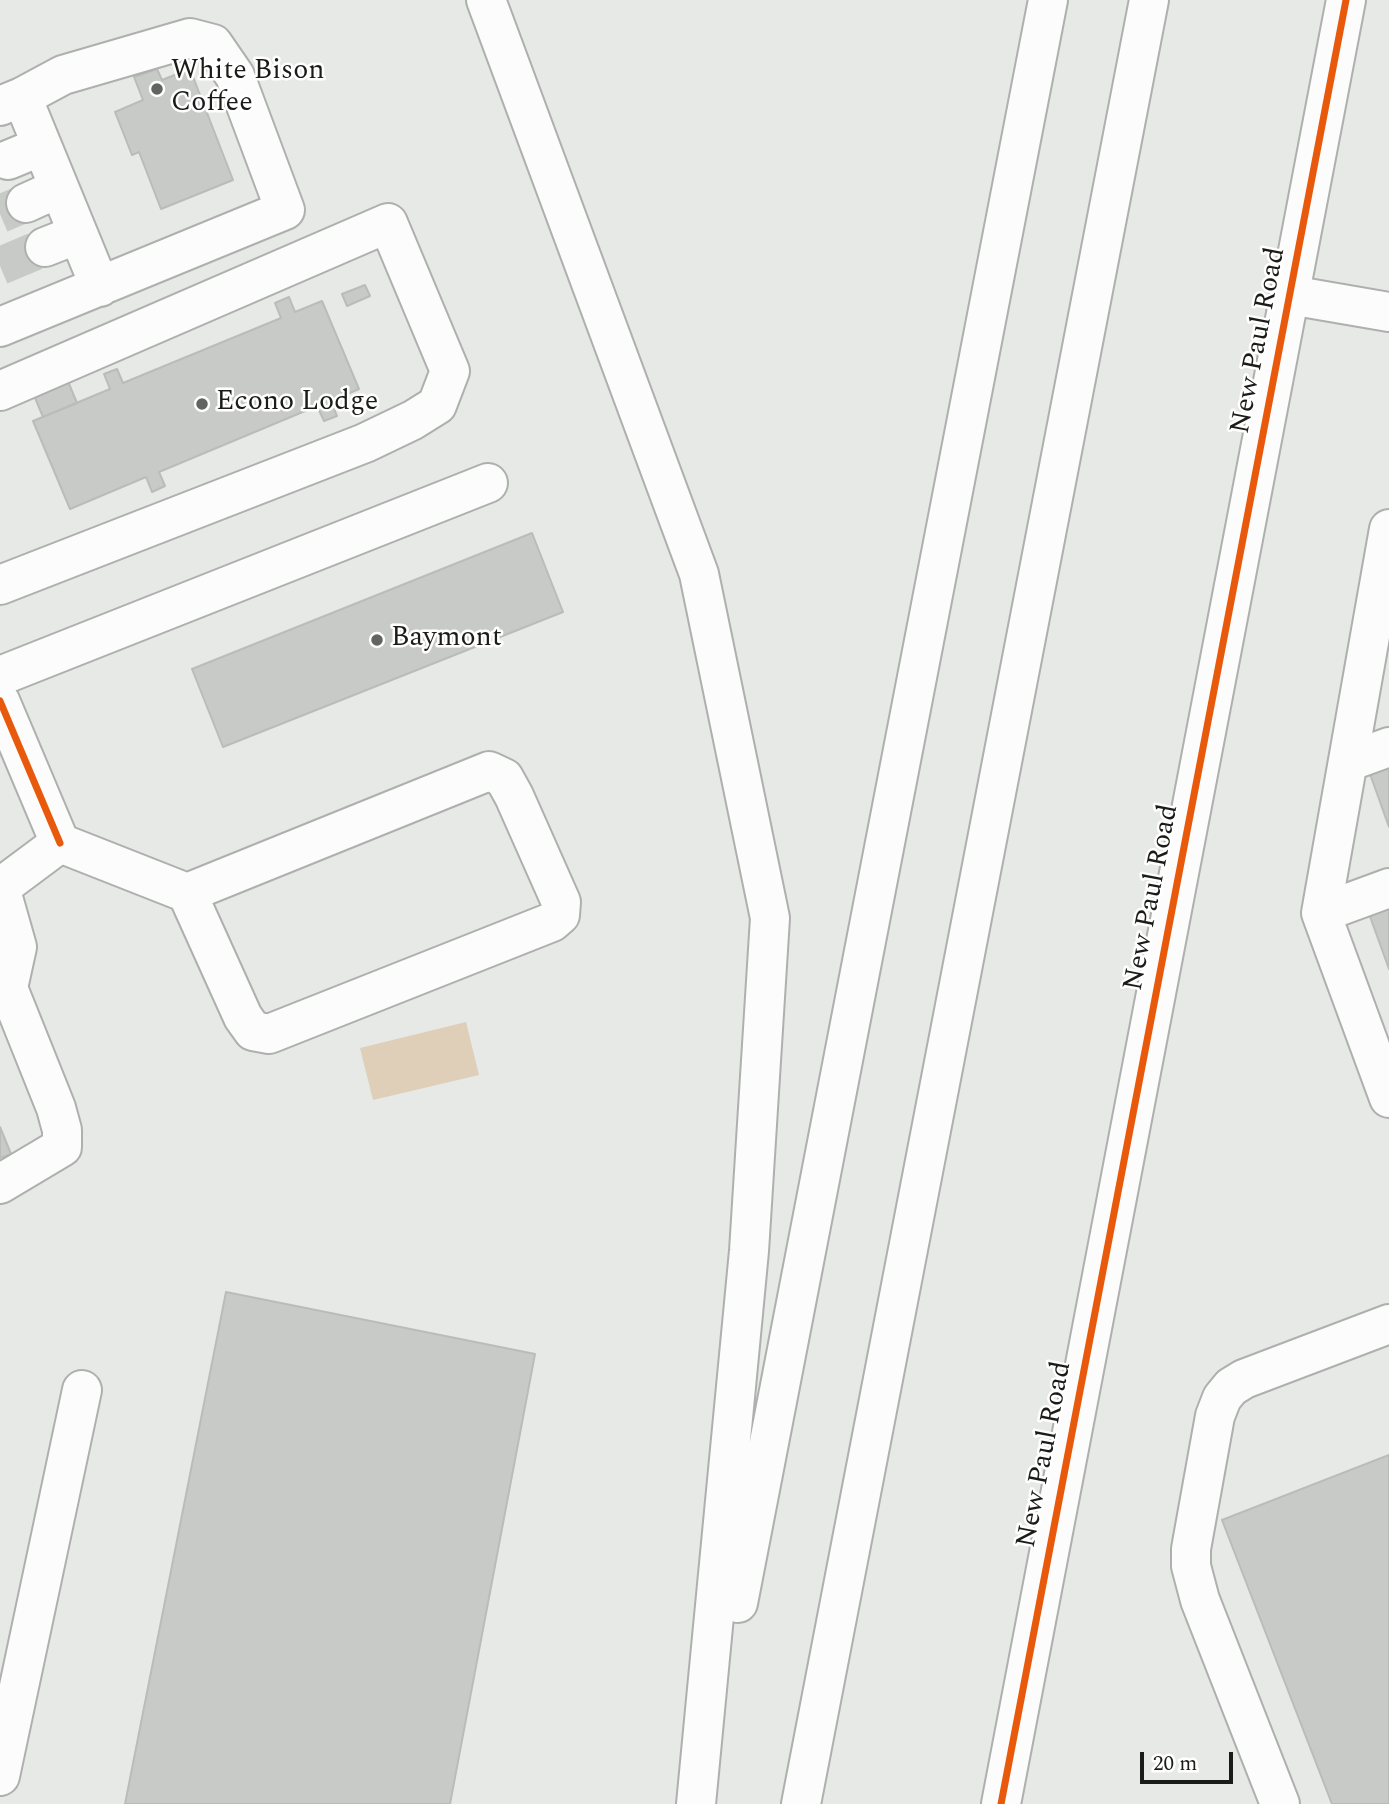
<!DOCTYPE html>
<html>
<head>
<meta charset="utf-8">
<style>
  body { margin:0 }
  #map { position:relative; width:1389px; height:1804px; overflow:hidden; background:#e7e9e6; font-family:Spectral,serif }
  canvas { display:block }
  .scale { position:absolute; left:1140px; top:1752px; width:93px; height:32px; box-sizing:border-box; border:4px solid #1b1c1a; border-top:0; padding-left:9px; font-size:21px; line-height:24px; white-space:nowrap; color:#1b1c1a; -webkit-text-stroke:5px #fff; paint-order:stroke }
</style>
</head>
<body>
<div id="map">
<canvas width="1389" height="1804"></canvas>
<div class="scale">20 m</div>
</div>
<script>
const context = document.querySelector('canvas').getContext('2d');
context.lineJoin = 'round';
function paint(path, color) {
  context.fillStyle = color;
  context.fill(path, 'evenodd');
}
function poly(rows) {
  const path = new Path2D();
  for (const r of rows) {
    path.moveTo(r[0], r[1]);
    for (let i = 2; i < r.length; i += 2) path.lineTo(r[i], r[i + 1]);
  }
  return path;
}
function trace(path, color, width, dash) {
  context.strokeStyle = color;
  context.lineWidth = width;
  context.lineCap = dash ? 'butt' : 'round';
  context.setLineDash(dash || []);
  context.stroke(path);
}
function write(font, color, halo, rows, align = 'center') {
  context.font = font + ' Spectral,serif';
  context.lineWidth = 5;
  context.setLineDash([]);
  context.textBaseline = 'middle';
  context.strokeStyle = halo;
  context.fillStyle = color;
  for (const [text, x, y, turn = 0] of rows) {
    context.save();
    context.translate(x, y);
    context.rotate((+turn || 0) * Math.PI / 180);
    context.textAlign = isNaN(turn) ? turn : align;
    if (halo) context.strokeText(text, 0, 0);
    context.fillText(text, 0, 0);
    context.restore();
  }
}
paint(poly([
  [466,1022,479,1075,373,1100,360,1048]
]), '#dfceb8');
const building = poly([
  [157,69,162,80,190,69,233,180,161,209,139,152,132,155,115,112,143,100,134,77,157,69],
  [365,285,370,296,347,306,342,294,365,285],
  [289,297,295,312,322,301,359,389,331,401,337,416,324,421,317,406,159,472,165,486,152,492,146,477,70,509,33,421,110,389,104,374,117,369,123,383,281,318,275,303,289,297],
  [67,379,77,403,43,417,33,393,67,379],
  [532,533,563,612,223,747,192,669,532,533],
  [1389,767,1389,827,1370,774,1389,767],
  [1389,904,1389,969,1368,911,1389,904],
  [0,1127,11,1154,0,1158,0,1127],
  [226,1292,535,1354,450,1804,125,1804,226,1292],
  [1389,1455,1389,1804,1332,1804,1222,1520,1389,1455]
]);
paint(building, '#c8cac8');
trace(building, '#babcba', 2);
trace(poly([
  [0,214,26,203],
  [0,266,45,247]
]), '#c8cac7', 38, [38, 19]);
const minor = poly([
  [22,97,100,287],
  [0,106,22,97,63,75,190,38,213,44,235,76,285,210,0,327],
  [8,160,42,146],
  [26,203,59,188],
  [45,247,78,234],
  [1290,295,1389,312],
  [0,391,388,223,450,371,437,405,413,420,365,443,0,585],
  [1389,529,1321,913,1389,1098],
  [0,676,488,483],
  [0,701,60,843],
  [1348,762,1389,747],
  [60,843,187,893,489,771,504,778,514,796,561,902,560,915,552,922,269,1034,253,1031,243,1017,187,893],
  [0,887,17,947,8,988,56,1108,62,1130,62,1147,0,1184],
  [1,887,60,843],
  [1321,913,1389,888],
  [0,1776,82,1390],
  [1001,1804,1346,0],
  [1280,1804,1200,1600,1191,1566,1191,1549,1215,1416,1222,1398,1231,1387,1244,1379,1389,1324]
]);
const highway = poly([
  [486,0,699,574,770,918,749,1251,696,1804],
  [738,1603,1048,0],
  [801,1804,1149,0]
]);
trace(minor, '#aeb0ae', 42);
trace(highway, '#aeb0ae', 42);
trace(minor, '#fbfcfb', 38);
trace(highway, '#fbfcfb', 38);
trace(poly([
  [0,701,60,843],
  [1001,1804,1346,0]
]), '#e8590c', 7);
for (const [x, y, r, color] of [
  [157,89,7,"#626461"],
  [202,404,7,"#626461"],
  [377,640,7,"#626461"]
]) {
  const dot = new Path2D();
  dot.arc(x, y, r, 0, 2 * Math.PI);
  context.fillStyle = color;
  context.fill(dot);
  trace(dot, '#fff', 2.5);
}
write('28px', '#1b1c1a', '#fff', [
  ["White Bison",171,73],
  ["Coffee",171,105],
  ["Econo Lodge",216,404],
  ["Baymont",391,640]
], 'left');
write('28px', '#1b1c1a', '#fff', [
  ["New Paul Road",1260,341,-79],
  ["New Paul Road",1153,898,-79],
  ["New Paul Road",1046,1455,-79]
]);
</script>
</body>
</html>
